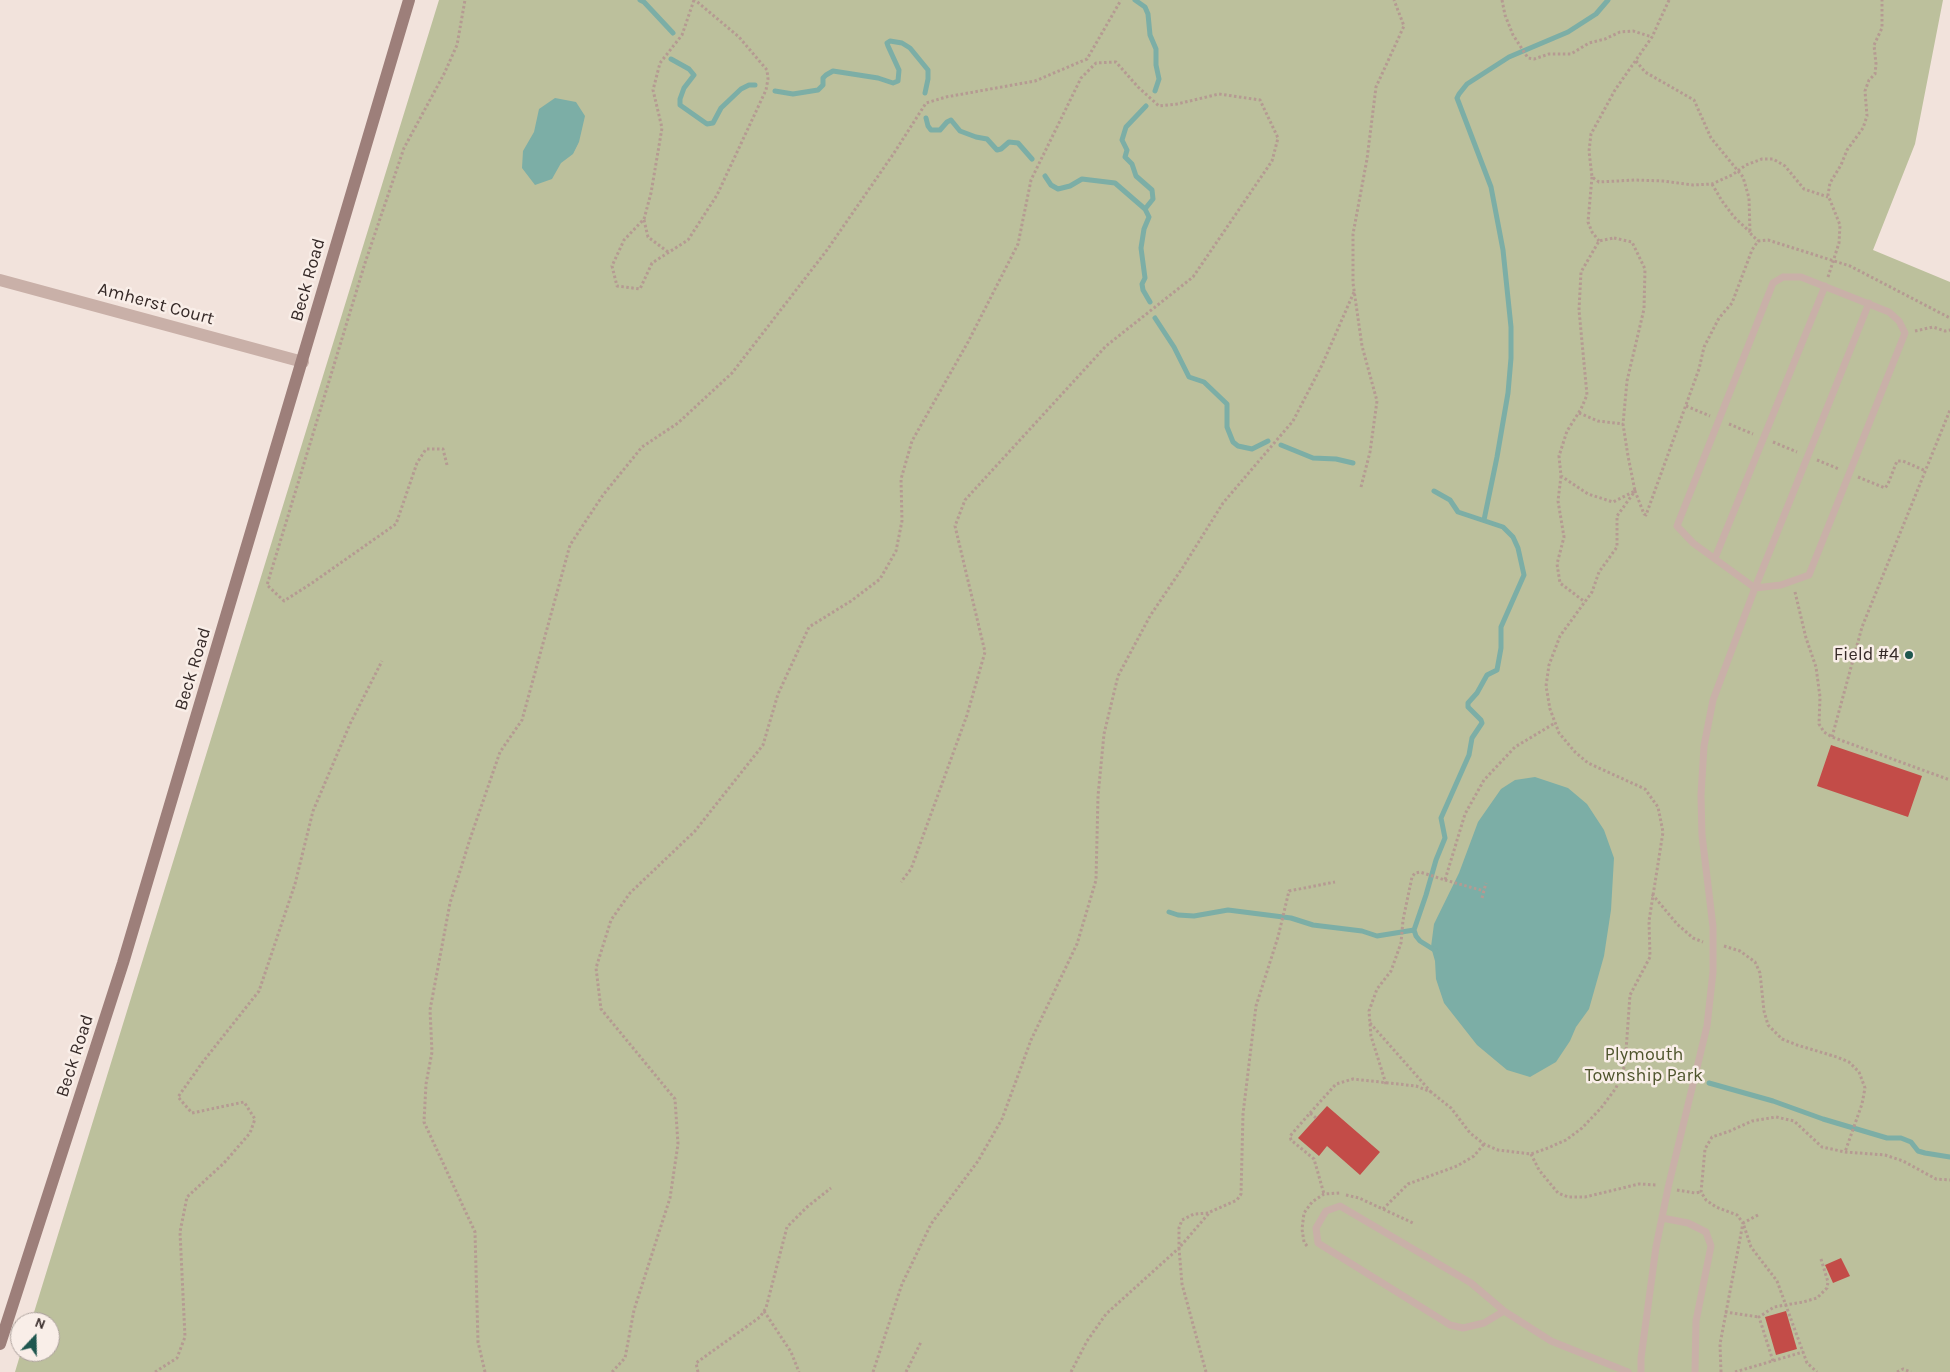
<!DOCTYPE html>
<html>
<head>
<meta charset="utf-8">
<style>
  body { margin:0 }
  #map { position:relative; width:1950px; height:1372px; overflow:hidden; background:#f2e3dc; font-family:Karla,sans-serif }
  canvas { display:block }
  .north { position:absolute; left:10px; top:1312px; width:50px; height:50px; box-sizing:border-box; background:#f9eee8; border:1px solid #aba09b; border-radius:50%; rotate:21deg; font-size:14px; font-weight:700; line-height:20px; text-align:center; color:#362a28 }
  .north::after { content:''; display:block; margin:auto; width:18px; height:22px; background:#1f574f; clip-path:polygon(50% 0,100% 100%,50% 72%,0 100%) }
</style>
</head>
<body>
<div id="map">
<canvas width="1950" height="1372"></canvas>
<div class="north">N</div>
</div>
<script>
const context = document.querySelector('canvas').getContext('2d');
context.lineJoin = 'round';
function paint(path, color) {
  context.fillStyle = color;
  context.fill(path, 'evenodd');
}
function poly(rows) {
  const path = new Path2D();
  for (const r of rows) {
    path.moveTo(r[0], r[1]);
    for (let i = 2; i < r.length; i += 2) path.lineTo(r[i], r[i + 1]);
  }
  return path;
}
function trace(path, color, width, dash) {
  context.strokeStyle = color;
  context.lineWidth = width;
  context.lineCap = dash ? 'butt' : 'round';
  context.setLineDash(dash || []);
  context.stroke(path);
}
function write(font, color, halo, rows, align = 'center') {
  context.font = font + ' Karla,sans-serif';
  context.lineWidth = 5;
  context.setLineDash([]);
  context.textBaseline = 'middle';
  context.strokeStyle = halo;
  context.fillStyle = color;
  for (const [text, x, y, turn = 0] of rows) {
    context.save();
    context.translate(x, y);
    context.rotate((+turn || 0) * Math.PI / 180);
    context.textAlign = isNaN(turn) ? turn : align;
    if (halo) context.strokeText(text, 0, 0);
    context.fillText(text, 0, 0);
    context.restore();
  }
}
paint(poly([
  [439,0,1943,0,1915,144,1873,250,1950,282,1950,1372,15,1372,21,1352,50,1352,50,1322,31,1322]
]), '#bcc09c');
paint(poly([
  [555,98,576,102,585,116,579,142,573,154,561,163,552,179,535,185,522,168,523,151,534,132,539,109],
  [1535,777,1568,788,1587,804,1604,830,1614,858,1611,910,1604,956,1589,1009,1576,1027,1570,1041,1556,1062,1530,1077,1507,1070,1477,1045,1444,1003,1436,979,1435,961,1431,947,1434,924,1459,873,1478,822,1501,789,1515,780]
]), '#7caea6');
trace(poly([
  [640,0,644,2,673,33],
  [1135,0,1145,7,1148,14,1150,35,1156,49,1156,65,1159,79,1155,91],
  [671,59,689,69,694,75,684,88,680,99,680,105,707,124,713,123,721,108,741,89,749,85,755,85],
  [775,91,793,94,818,90,823,85,823,78,826,75,833,71,878,78,893,83,898,81,899,70,888,46,887,43,890,41,902,43,910,48,928,70,928,79,925,93],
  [926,118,928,126,931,130,940,130,947,122,951,120,960,131,976,137,987,139,997,150,1001,149,1009,142,1018,143,1032,159],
  [1045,176,1051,185,1058,189,1070,186,1082,179,1115,183,1145,209,1149,217,1144,229,1141,248,1145,278,1142,284,1143,290,1150,302],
  [1145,209,1153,199,1152,190,1136,176,1132,164,1125,157,1127,150,1122,140,1126,127,1146,106],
  [1155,318,1174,347,1189,377,1204,382,1227,404,1227,427,1233,442,1238,446,1252,449,1268,441],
  [1281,445,1313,458,1336,459,1353,463],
  [1434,491,1450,500,1458,512,1503,527,1513,537,1518,548,1524,575,1501,627,1501,648,1497,670,1487,675,1477,693,1468,703,1468,707,1481,720,1482,723,1472,738,1469,755,1441,818,1445,838,1436,860,1426,895,1414,930,1416,936,1420,941,1436,951],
  [1484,520,1497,457,1508,393,1511,358,1511,327,1503,250,1491,187,1457,98,1459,94,1467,84,1509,57,1568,32,1596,14,1608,0],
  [1169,912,1178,915,1194,916,1228,910,1291,918,1313,925,1362,931,1377,936,1414,930],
  [1709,1083,1773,1101,1823,1119,1887,1138,1901,1138,1911,1142,1918,1151,1925,1153,1950,1157]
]), '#7caea6', 5);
paint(poly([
  [1831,745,1922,776,1908,817,1817,786],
  [1327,1106,1380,1152,1360,1175,1327,1146,1319,1156,1298,1138],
  [1841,1258,1850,1276,1833,1283,1825,1265],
  [1786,1311,1797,1349,1776,1355,1765,1317]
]), '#c34c48');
trace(poly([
  [694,0,682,35,660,63,653,90,662,128,651,193,644,219,624,240,612,266,617,286,640,289,652,263,688,240,717,195,766,90,768,79,767,70,739,37,695,0],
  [1502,0,1505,15,1513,35,1528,58,1534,59,1549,54,1571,54,1589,43,1605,39,1620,32,1633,31,1652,37],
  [1669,0,1652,37,1615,90,1591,134,1589,151,1592,177,1599,182,1635,180,1663,181,1693,185,1712,184,1732,175,1746,165,1762,159,1773,159,1785,166,1804,189,1828,197],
  [1636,61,1645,72,1694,100,1711,138,1743,177,1749,198,1750,233,1758,241],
  [1592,177,1588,222,1592,232,1599,241],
  [1712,184,1722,201,1734,217,1750,232],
  [644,220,648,237,668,252],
  [1614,238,1632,242,1645,269,1644,309,1627,381,1623,424,1628,456,1635,491,1613,502,1588,494,1561,476,1559,456,1567,431,1581,409,1587,395,1579,310,1581,272,1599,241,1614,238],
  [1828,277,1839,243,1840,225,1828,195,1830,183,1841,165,1847,150,1863,128,1867,116,1865,91,1869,80,1875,74,1876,64,1874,45,1882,28,1882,0],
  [1915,331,1933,327,1945,331,1950,330],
  [1686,406,1710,416],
  [1579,413,1598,421,1623,424],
  [1729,424,1753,434],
  [1773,442,1797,452],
  [1817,460,1839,469],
  [447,465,443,449,426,449,417,463,396,524,312,583,284,601,267,585,365,263,404,148,444,74,457,45,465,0],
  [1561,476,1558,501,1564,537,1557,564,1560,583,1585,602],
  [1858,477,1885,488,1888,484,1897,461,1903,461,1926,471],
  [1361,487,1370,452,1377,401,1362,346,1353,283,1353,234,1367,159,1376,87,1404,26,1394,0],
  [1795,592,1806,638,1816,667,1820,697,1819,724,1824,732,1832,737,1950,780],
  [1832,737,1862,627,1950,410],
  [1445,880,1484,891],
  [1652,894,1677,924,1693,938,1703,942],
  [1482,898,1486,883],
  [1724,946,1740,951,1755,962,1760,973,1764,1011,1768,1025,1782,1039,1797,1045,1837,1057,1849,1062,1859,1072,1865,1088,1862,1104,1845,1152],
  [1370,1023,1431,1092],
  [1386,1084,1371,1036,1369,1011,1377,989,1391,971,1401,943,1403,920,1412,877,1415,873,1420,872,1445,880,1465,814,1484,780,1515,747,1555,723],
  [1310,1113,1336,1084,1353,1079,1416,1086,1431,1092,1451,1108,1470,1133,1484,1144,1498,1150,1531,1154,1548,1148,1566,1140,1582,1128,1601,1108,1616,1088,1625,1065,1630,995,1650,957,1649,921,1663,832,1658,807,1645,789,1588,763,1575,752,1559,733,1550,709,1546,686,1549,665,1560,636,1592,592,1599,572,1617,547,1617,516,1635,491,1644,514,1646,515,1699,369,1704,347,1719,318,1732,303,1752,250,1758,241,1768,240,1850,266,1950,318],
  [1316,1118,1310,1113,1290,1136,1291,1140,1314,1159,1324,1194],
  [1531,1154,1539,1170,1558,1193,1568,1197,1585,1197,1639,1184,1657,1185],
  [1677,1190,1695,1193,1701,1192],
  [1346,1195,1359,1198,1413,1223],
  [1383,1209,1408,1184,1457,1166,1474,1156,1484,1144],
  [1758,1215,1743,1223,1751,1247,1777,1281,1807,1363,1817,1372],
  [1307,1246,1304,1242,1302,1229,1304,1213,1312,1202,1324,1194,1340,1193],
  [764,1311,791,1352,799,1372],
  [1725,1312,1759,1317],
  [1773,1361,1759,1317,1774,1307,1803,1302,1817,1298,1827,1288,1828,1282,1821,1259],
  [155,1372,177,1358,185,1337,180,1232,187,1197,224,1163,250,1133,255,1119,244,1102,192,1113,178,1097,202,1063,259,991,295,884,313,811,350,724,382,661],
  [485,1372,478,1342,475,1232,424,1122,426,1084,432,1052,430,1010,450,903,470,839,500,752,522,720,570,545,603,495,642,447,678,423,732,373,827,250,894,153,926,103,946,97,1035,81,1087,59,1121,0],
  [612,1372,625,1358,634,1310,670,1198,678,1144,675,1099,601,1009,596,968,611,920,630,893,695,831,763,745,778,694,809,627,851,601,880,579,896,551,902,521,901,479,912,441,968,342,1018,244,1031,180,1081,78,1096,63,1116,62,1138,87,1159,106,1177,104,1219,94,1260,100,1278,138,1272,161,1193,277,1106,346,965,500,955,526,985,652,967,715,911,869,901,882],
  [698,1372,696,1363,760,1317,766,1308,787,1227,807,1207,831,1188],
  [873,1372,902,1284,931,1224,978,1161,1002,1119,1031,1040,1077,944,1096,880,1098,796,1104,734,1118,676,1150,616,1183,567,1223,503,1293,421,1322,365,1354,292],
  [906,1372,921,1342],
  [1071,1372,1087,1341,1106,1314,1179,1248,1179,1228,1182,1220,1194,1214,1209,1213],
  [1206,1372,1182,1284,1179,1248,1210,1212,1237,1200,1241,1194,1243,1114,1256,1006,1278,937,1289,891,1335,882],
  [1721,1372,1720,1344,1743,1223,1737,1215,1716,1207,1706,1200,1701,1192,1705,1149,1712,1137,1730,1131,1752,1121,1776,1117,1794,1121,1822,1147,1845,1152,1885,1155,1903,1161,1936,1179,1950,1180],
  [1735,1372,1803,1352],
  [1897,1372,1903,1369,1911,1372]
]), '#b59a92', 3, [2.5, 2.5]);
trace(poly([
  [1783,277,1801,277,1889,312,1899,321,1905,333,1809,575,1781,585,1755,588,1693,543,1677,526,1773,283,1783,277],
  [1715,558,1825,286],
  [1662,1218,1688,1223,1706,1232,1711,1246,1696,1321,1695,1372],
  [1504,1311,1484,1323,1463,1328,1450,1325,1318,1243,1316,1228,1326,1211,1340,1206,1471,1283,1504,1311,1551,1341,1628,1372],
  [1641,1372,1641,1358,1656,1247,1668,1188,1707,1026,1713,972,1713,927,1702,835,1701,795,1704,746,1713,700,1755,588,1869,303]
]), '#c9b0a8', 7);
trace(poly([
  [0,280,303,362]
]), '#c9b0a8', 12);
trace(poly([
  [0,1344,123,963,409,0]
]), '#9d7f7a', 12);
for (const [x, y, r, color] of [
  [1909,655,5,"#1f574f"]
]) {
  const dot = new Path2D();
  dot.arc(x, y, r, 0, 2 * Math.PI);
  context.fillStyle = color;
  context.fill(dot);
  trace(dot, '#f9eee8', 2);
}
write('18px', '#362a28', '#f9eee8', [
  ["Beck Road",308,280,-74],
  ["Amherst Court",156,304,15],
  ["Beck Road",193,669,-73],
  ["Beck Road",75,1056,-72]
]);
write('18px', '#362a28', '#f9eee8', [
  ["Field #4",1899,655]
], 'right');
write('18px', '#4e542c', '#f9eee8', [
  ["Plymouth",1644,1055],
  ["Township Park",1644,1076]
]);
</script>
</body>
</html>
